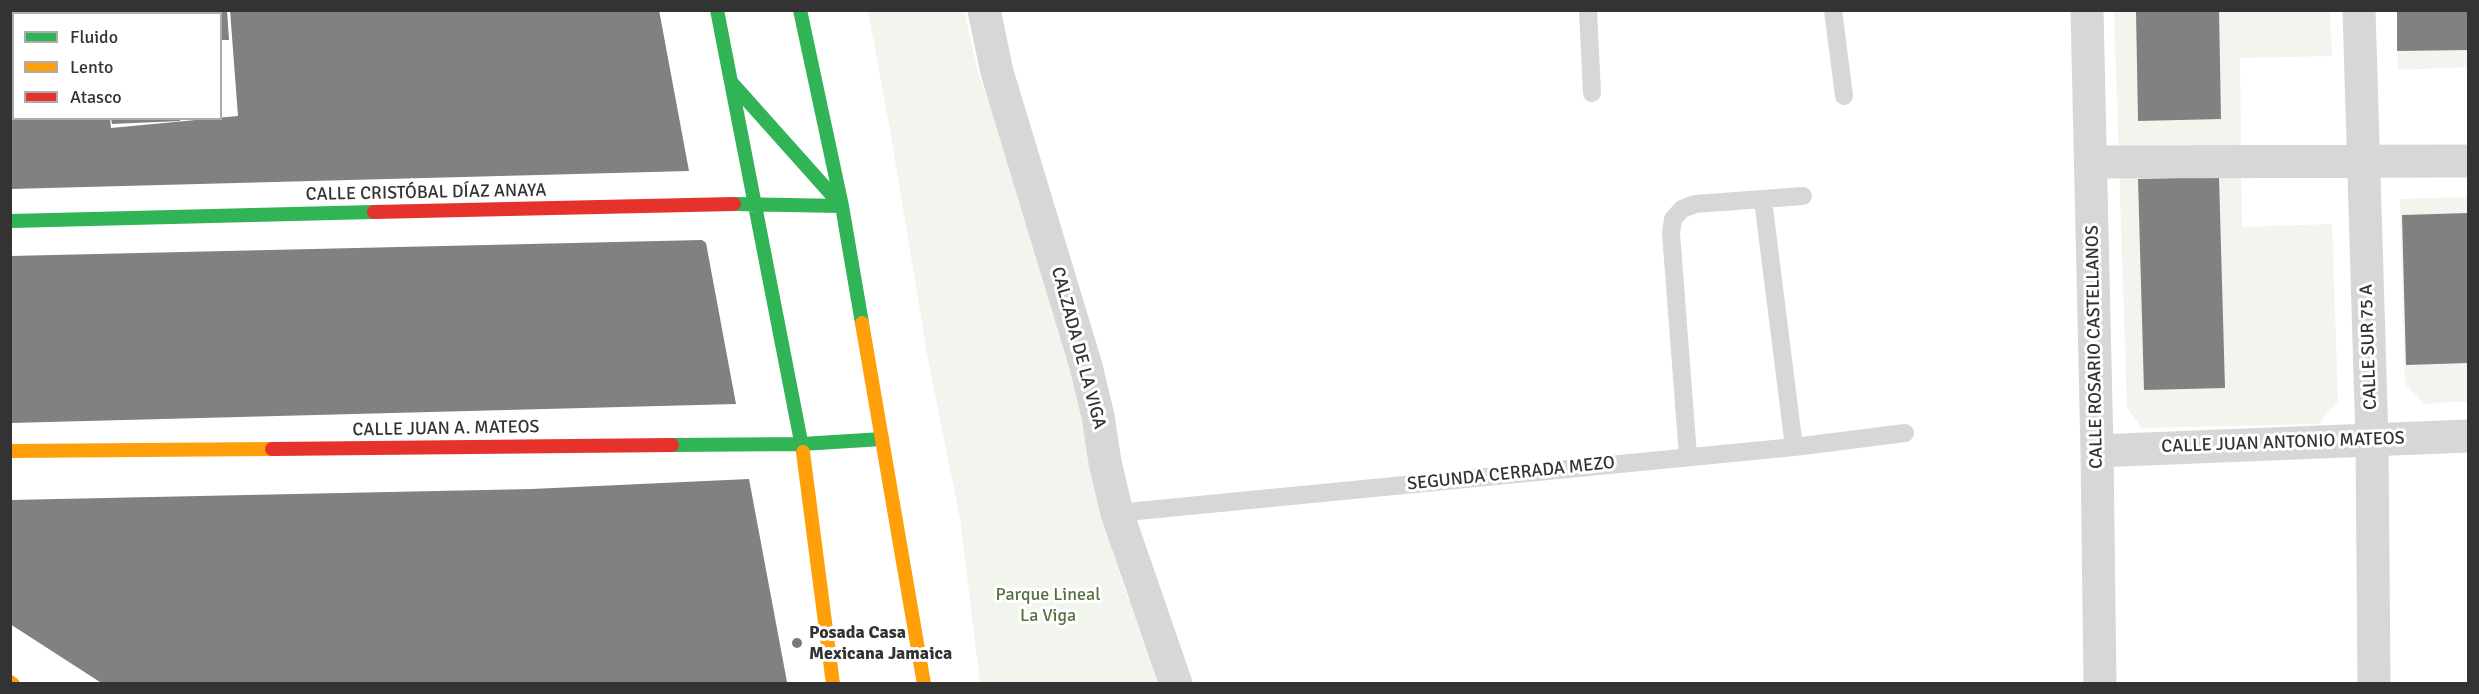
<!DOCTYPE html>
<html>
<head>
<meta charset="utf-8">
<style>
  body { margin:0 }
  #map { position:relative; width:2479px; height:694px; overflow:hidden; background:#fff; font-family:Signika,sans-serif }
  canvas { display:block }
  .frame { position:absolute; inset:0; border:12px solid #333; pointer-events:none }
  .legend { position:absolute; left:12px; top:12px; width:210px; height:108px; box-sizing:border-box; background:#fff; border:2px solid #adadad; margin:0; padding:8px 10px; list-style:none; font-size:18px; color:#333 }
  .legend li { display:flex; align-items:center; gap:12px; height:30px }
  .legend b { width:30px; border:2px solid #adadad }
</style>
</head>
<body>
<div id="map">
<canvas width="2479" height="694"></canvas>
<div class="frame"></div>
<ul class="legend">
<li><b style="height:8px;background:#30b455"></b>Fluido</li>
<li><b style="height:8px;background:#ff9f0a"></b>Lento</li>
<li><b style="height:8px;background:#e5322d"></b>Atasco</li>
</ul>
</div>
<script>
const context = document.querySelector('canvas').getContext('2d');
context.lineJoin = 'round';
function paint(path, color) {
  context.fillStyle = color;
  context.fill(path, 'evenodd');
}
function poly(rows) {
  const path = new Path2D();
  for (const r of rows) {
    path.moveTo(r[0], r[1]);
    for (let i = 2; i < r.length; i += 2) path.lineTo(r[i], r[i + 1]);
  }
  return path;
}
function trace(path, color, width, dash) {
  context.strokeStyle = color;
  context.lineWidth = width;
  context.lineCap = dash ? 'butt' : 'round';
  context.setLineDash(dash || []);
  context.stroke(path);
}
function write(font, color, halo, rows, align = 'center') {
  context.font = font + ' Signika,sans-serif';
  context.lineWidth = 6;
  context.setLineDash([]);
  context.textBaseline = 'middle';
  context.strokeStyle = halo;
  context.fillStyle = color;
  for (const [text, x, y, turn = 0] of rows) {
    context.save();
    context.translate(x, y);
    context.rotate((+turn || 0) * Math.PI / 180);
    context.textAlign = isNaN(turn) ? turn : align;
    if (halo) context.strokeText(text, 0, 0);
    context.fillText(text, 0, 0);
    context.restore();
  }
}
paint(poly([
  [868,11,964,11,978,72,1028,212,1065,330,1100,511,1124,588,1164,683,980,683,960,518,927,354,890,130],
  [2114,11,2330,11,2332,56,2240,58,2242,227,2332,224,2338,401,2318,424,2142,428,2127,408],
  [2397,11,2468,11,2468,67,2398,70],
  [2468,197,2468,401,2425,404,2405,384,2400,199]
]), '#f1f5ed');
paint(poly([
  [10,10,100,10,100,14,14,14,14,118,110,118,111,128,238,116,230,10,659,10,689,171,10,189],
  [105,10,166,10,166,14,105,14],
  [205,10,227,10,229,40,220,40,220,14,205,14],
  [2136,10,2219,10,2221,119,2138,121],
  [2397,10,2468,10,2468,50,2397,51],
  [111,118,180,118,180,121,112,124],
  [2219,177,2225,388,2144,390,2138,179],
  [2468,213,2468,363,2406,365,2402,215],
  [702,240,706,243,736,404,10,423,10,256],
  [749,479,787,682,103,684,10,624,10,500,532,489]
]), '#818181');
trace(poly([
  [1588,10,1592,93],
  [1833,10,1844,96],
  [1763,200,1794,447],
  [1688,456,1671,233,1673,219,1682,209,1695,204,1803,196],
  [1117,513,1794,447,1905,433]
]), '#d7d7d7', 18);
trace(poly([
  [984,10,997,72,1086,366,1098,416,1105,462,1117,513,1176,684],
  [2087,10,2097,451,2100,684],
  [2359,10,2372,440,2374,684],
  [2091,162,2468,161],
  [2097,451,2468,436]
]), '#d7d7d7', 33);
trace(poly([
  [717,10,803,452],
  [800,10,842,206,862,323],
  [731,82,840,204],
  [734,204,842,206],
  [10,221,374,212],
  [672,445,802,444,882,439]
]), '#30b455', 14);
trace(poly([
  [862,323,924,684],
  [10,451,272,449],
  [803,452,833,684],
  [10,682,13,684]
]), '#ff9f0a', 14);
trace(poly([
  [374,212,734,204],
  [272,449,672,445]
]), '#e5322d', 14);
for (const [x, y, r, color] of [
  [797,643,6,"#7a7a7a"]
]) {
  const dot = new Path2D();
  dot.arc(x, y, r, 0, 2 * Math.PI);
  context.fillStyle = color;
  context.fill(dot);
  trace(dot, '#fff', 2);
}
write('18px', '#333', '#fff', [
  ["CALLE CRISTÓBAL DÍAZ ANAYA",426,193,-1],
  ["CALLE ROSARIO CASTELLANOS",2095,347,-91],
  ["CALLE SUR 75 A",2369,347,-92],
  ["CALZADA DE LA VIGA",1078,348,75],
  ["CALLE JUAN A. MATEOS",446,429,-1],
  ["CALLE JUAN ANTONIO MATEOS",2283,443,-2],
  ["SEGUNDA CERRADA MEZO",1511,474,-6]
]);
write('18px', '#56703f', '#fff', [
  ["Parque Lineal",1048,595],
  ["La Viga",1048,616]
]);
write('bold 18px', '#333', '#fff', [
  ["Posada Casa",809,633],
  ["Mexicana Jamaica",809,654]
], 'left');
</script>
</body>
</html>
